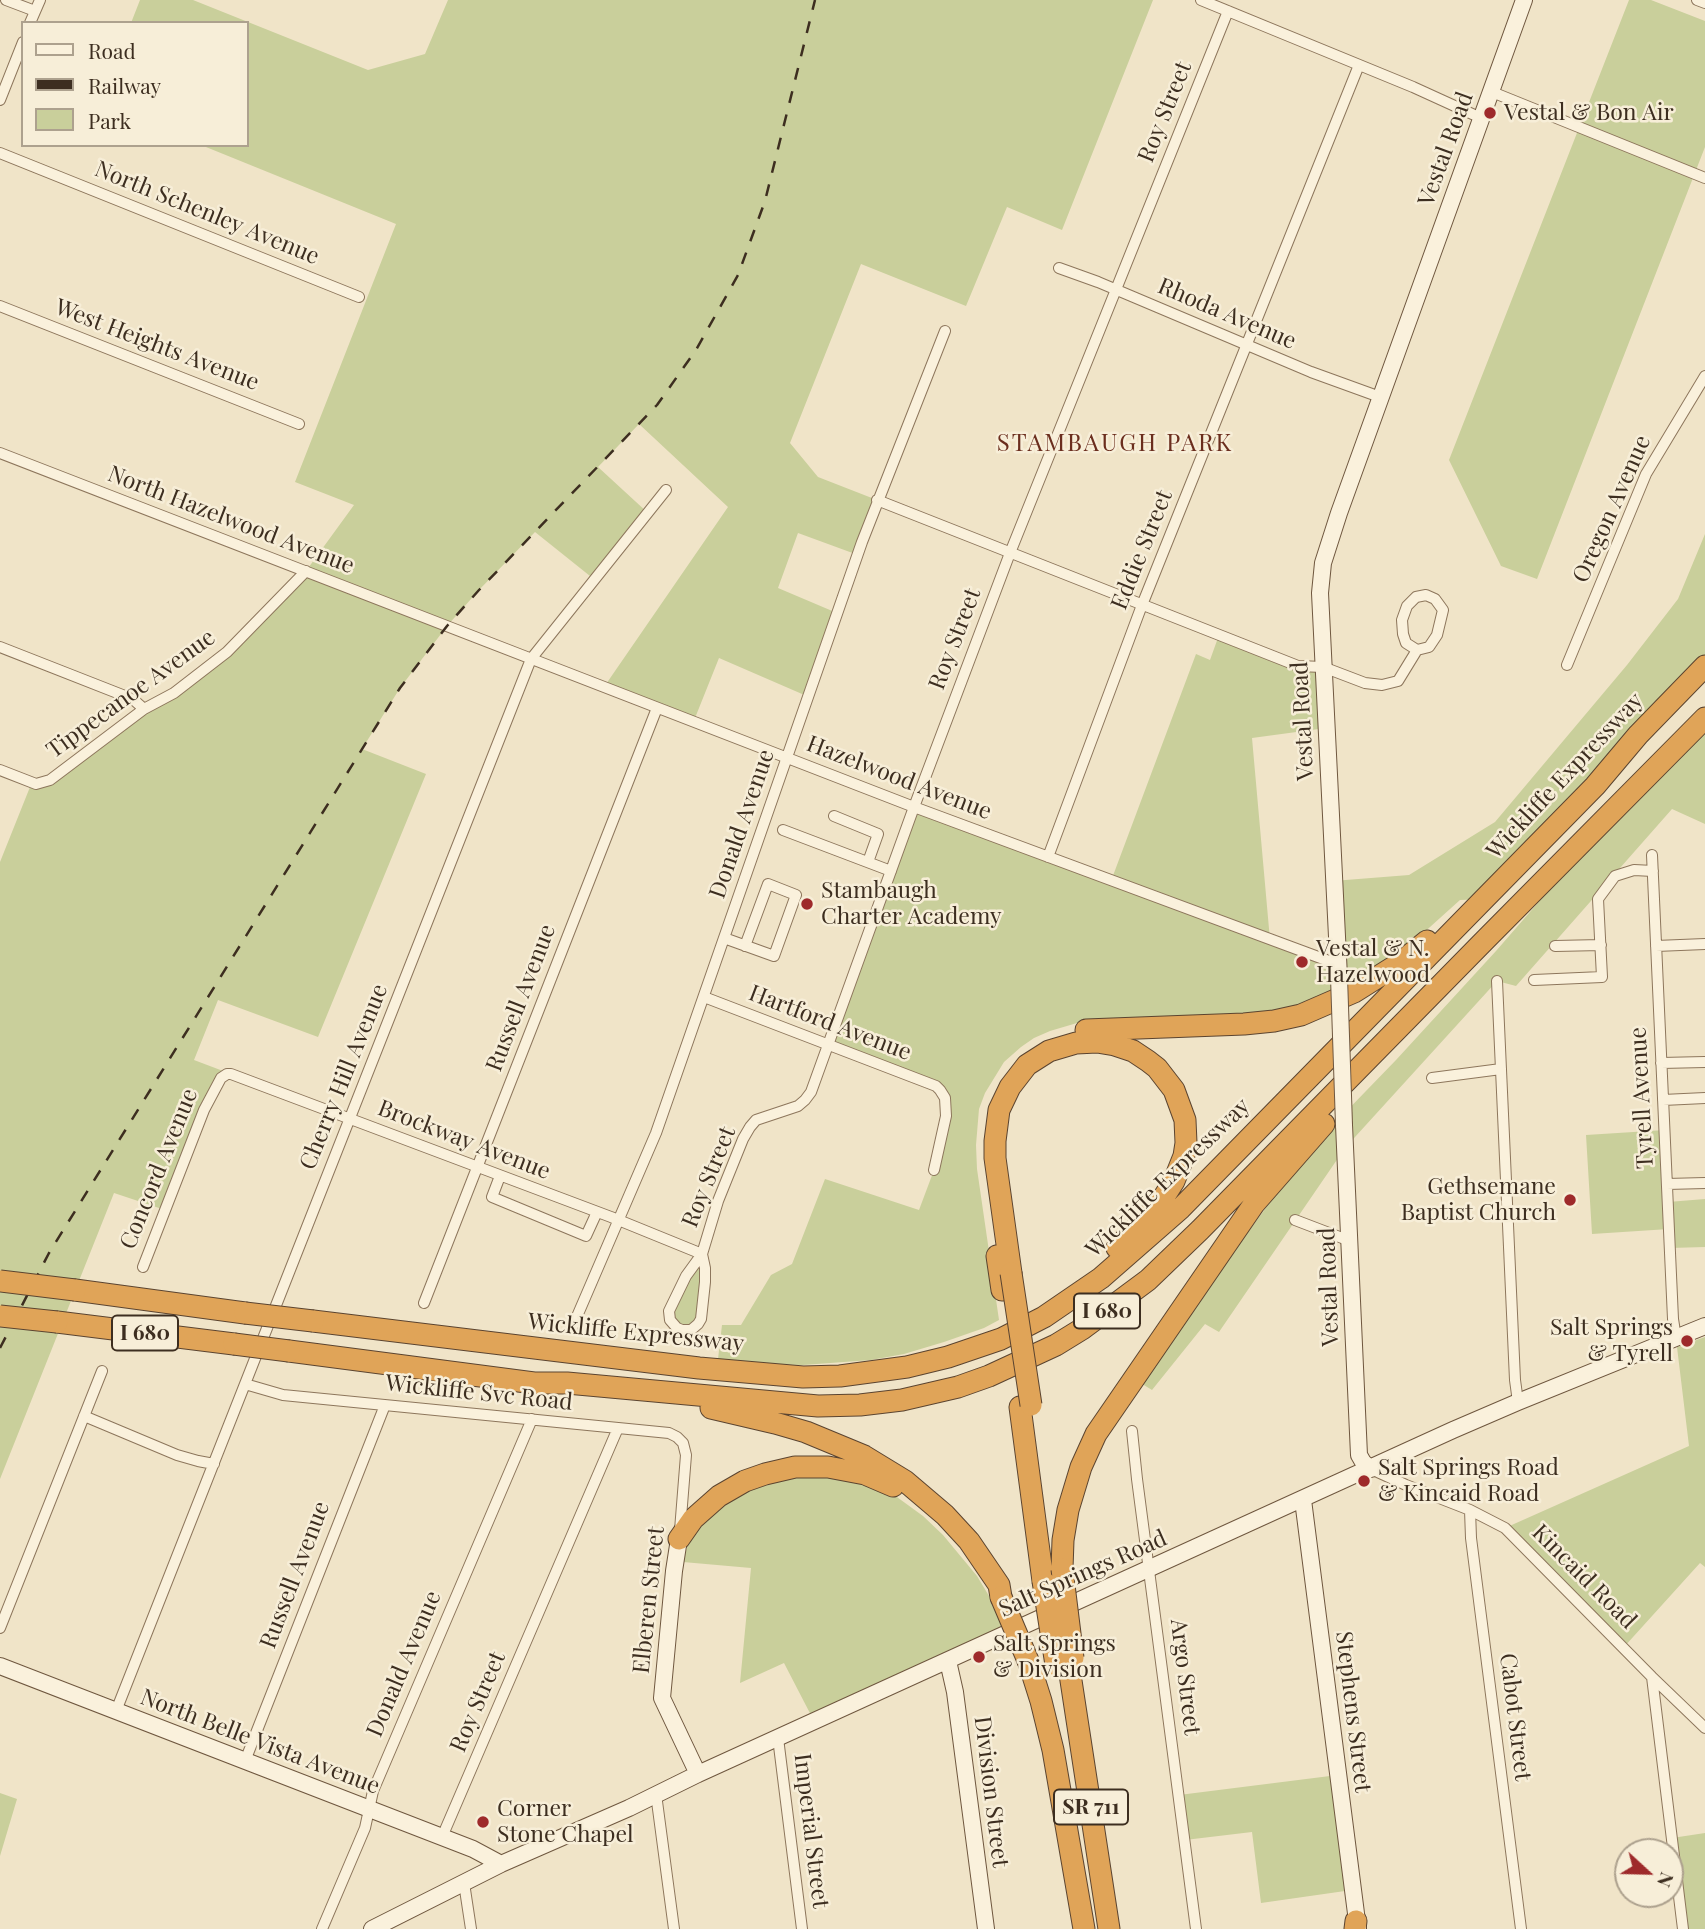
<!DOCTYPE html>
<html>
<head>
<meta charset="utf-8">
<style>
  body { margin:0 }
  #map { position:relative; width:1705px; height:1929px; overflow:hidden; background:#f0e4c8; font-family:"Playfair Display",serif }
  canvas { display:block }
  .legend { position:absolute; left:21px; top:21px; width:228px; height:126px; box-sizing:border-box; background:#f7eed8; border:2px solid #ada18e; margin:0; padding:9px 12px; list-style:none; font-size:21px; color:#3d2e20 }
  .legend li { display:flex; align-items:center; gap:14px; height:35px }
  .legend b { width:35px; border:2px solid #ada18e }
  .north { position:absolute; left:1614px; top:1838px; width:70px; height:70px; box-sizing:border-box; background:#f7eed8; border:2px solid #ada18e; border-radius:50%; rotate:112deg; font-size:19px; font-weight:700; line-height:28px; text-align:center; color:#3d2e20 }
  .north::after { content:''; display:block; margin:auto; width:24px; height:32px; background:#9e2a2b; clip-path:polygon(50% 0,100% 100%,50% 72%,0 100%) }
</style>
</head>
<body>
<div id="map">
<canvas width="1705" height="1929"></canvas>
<ul class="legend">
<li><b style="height:9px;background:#faf1dc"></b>Road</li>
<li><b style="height:9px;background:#3d2e20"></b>Railway</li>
<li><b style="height:19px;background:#c9cf9b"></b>Park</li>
</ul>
<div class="north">N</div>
</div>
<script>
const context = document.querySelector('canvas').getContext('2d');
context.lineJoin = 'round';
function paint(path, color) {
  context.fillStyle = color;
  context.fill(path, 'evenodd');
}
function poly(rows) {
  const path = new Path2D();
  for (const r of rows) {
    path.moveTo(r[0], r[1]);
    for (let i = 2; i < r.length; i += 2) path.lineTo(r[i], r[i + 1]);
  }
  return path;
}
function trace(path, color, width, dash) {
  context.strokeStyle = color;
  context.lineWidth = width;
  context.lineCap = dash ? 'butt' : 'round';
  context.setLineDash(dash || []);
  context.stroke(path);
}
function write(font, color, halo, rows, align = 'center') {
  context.font = font + ' "Playfair Display",serif';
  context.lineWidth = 5;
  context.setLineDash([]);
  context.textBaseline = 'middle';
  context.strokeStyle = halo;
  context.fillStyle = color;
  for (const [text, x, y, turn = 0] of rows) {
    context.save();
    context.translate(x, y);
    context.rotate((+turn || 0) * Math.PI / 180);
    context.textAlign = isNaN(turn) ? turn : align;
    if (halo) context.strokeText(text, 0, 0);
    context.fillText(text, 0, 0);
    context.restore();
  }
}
paint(poly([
  [140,0,193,0,368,70,425,54,448,0,1153,0,1062,230,1007,207,966,306,861,264,790,443,818,477,877,500,858,555,798,533,778,588,837,613,809,697,719,658,693,723,604,687,728,507,639,424,598,467,648,513,595,580,535,532,479,590,447,626,400,688,362,749,426,774,318,1037,218,1000,194,1060,231,1074,224,1076,165,1210,114,1193,0,1479,0,862,32,782,36,784,207,668,306,571,354,505,295,482,396,224,201,145,247,145,247,23,131,23],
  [1629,0,1651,0,1705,21,1705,147,1537,579,1501,566,1449,460],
  [1705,534,1705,666,1484,899,1460,900,1420,936,1349,987,1348,975,1331,979,1331,998,1283,1012,1077,1023,1050,1031,1034,1038,1021,1047,1004,1062,985,1093,979,1109,976,1145,977,1169,999,1320,984,1328,944,1342,904,1354,871,1360,803,1365,763,1364,718,1359,722,1325,741,1325,771,1275,792,1264,825,1179,919,1210,934,1170,946,1116,940,1090,828,1044,914,807,1111,881,1196,654,1210,660,1219,635,1298,666,1323,667,1326,728,1252,738,1270,940,1337,964,1333,881,1409,875,1495,822,1627,665,1678,599],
  [1705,718,1705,824,1672,809,1516,986,1497,981,1345,1148,1219,1332,1205,1324,1152,1390,1139,1382,1305,1154,1396,1060,1496,951,1651,773],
  [1665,1130,1668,1202,1705,1199,1705,1247,1670,1248,1669,1229,1592,1234,1586,1135],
  [702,1254,701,1319,691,1330,670,1320],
  [1705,1337,1705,1567,1700,1563,1624,1647,1505,1528,1689,1446,1677,1347],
  [833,1473,890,1492,923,1516,943,1535,977,1576,989,1596,1003,1625,973,1648,814,1721,784,1663,740,1683,751,1568,683,1562,689,1540,705,1516,758,1482],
  [1338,1775,1352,1890,1261,1903,1252,1832,1185,1840,1179,1795],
  [0,1793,17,1799,0,1856],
  [1705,1833,1705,1929,1683,1929,1672,1838]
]), '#c9cf9b');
const street = poly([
  [6,0,35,11],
  [1201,0,1413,87,1481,118],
  [1697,0,1705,3],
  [30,23,40,0],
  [1492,92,1705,178],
  [0,100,23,42],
  [0,153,359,297],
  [1059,268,1098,282,1311,372,1380,397],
  [0,306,299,424],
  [0,453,914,807,1337,964],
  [877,500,1298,666,1323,667,1365,683,1382,685,1398,681,1417,650,1429,647,1437,635,1443,610,1435,599,1426,595,1416,597,1407,606,1402,620,1403,634,1406,643,1417,650],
  [0,647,125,696,135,701,144,709],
  [1567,665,1646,474,1705,376],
  [0,770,36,784,50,780,144,709,174,693,227,652,306,571],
  [834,816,878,834,868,862],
  [783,830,891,871],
  [1652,855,1673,1319,1676,1338],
  [1048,857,1142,605,1359,65],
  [724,938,774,956,796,895,768,884,745,946],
  [1555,946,1601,945],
  [1656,946,1705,944],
  [1534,980,1602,977,1598,899,1615,876,1634,870,1653,871],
  [1497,981,1515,1380,1518,1402],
  [704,997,936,1086,940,1090,945,1098,946,1116,934,1170],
  [1661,1063,1705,1062],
  [1432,1078,1501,1069],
  [1663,1100,1705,1098],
  [500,1176,492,1197,586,1236,597,1212],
  [1667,1184,1705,1183],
  [1295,1220,1350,1241],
  [143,1267,204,1110,221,1078,227,1074,231,1074,611,1217,702,1254,686,1276,669,1311,670,1320,677,1328,682,1330,691,1330,698,1324,701,1319,705,1282,705,1268,702,1254,718,1201,743,1139,750,1127,756,1120,798,1106,805,1100,811,1092,914,807,1010,553,1228,11],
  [424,1303,657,708],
  [572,1328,656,1133,862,542,945,331],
  [245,1384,283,1395,669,1433,677,1437,683,1443,686,1455,680,1530],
  [84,1416,177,1455,198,1461,214,1464],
  [1132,1431,1137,1479,1196,1929],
  [1371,1469,1406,1485,1470,1510,1505,1528,1652,1677,1705,1728],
  [1470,1510,1471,1538,1521,1929],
  [0,1628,102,1371],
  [1652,1677,1683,1929],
  [116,1711,531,659,666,490],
  [778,1738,802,1929],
  [245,1761,385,1405],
  [656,1794,674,1929],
  [442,1837,618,1428],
  [464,1883,471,1929],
  [322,1929,365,1828,373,1791,532,1419]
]);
const secondary = poly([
  [1339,977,1320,593,1323,563,1339,513,1524,0],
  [1344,1125,1359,1455,1363,1462,1371,1469],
  [1303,1500,1358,1929],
  [679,1539,674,1571,662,1698,698,1774],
  [948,1661,955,1692,986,1929],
  [0,1666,473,1849,501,1864],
  [372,1929,501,1864,629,1808,698,1774,1453,1430,1518,1402,1705,1326]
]);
const highway = poly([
  [1086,1030,1244,1024,1274,1021,1301,1015,1354,992,1400,963,1427,941],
  [997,1256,1002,1290],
  [1011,1273,995,1158,995,1141,999,1110,1010,1087,1027,1065,1049,1051,1076,1043,1097,1042,1115,1045,1133,1051,1148,1061,1157,1068,1174,1090,1185,1120,1186,1143,1184,1156,1174,1181,1160,1203,1117,1248],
  [75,1290,245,1313],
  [313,1321,699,1368,803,1377,840,1376,907,1367,948,1357,1001,1339,1044,1317,1101,1278,1181,1208,1595,786,1638,735,1705,666],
  [57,1322,234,1344],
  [289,1351,534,1383,567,1383,818,1406,860,1405,902,1400,958,1387,989,1376,1056,1345,1082,1329,1148,1280,1200,1230,1485,940,1705,718],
  [1020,1407,1043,1581],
  [711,1408,775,1423,806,1432,864,1456,905,1481,945,1515,969,1541,999,1585,1001,1597],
  [679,1539,693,1519,719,1496,745,1481,765,1474,795,1467,828,1467,865,1474,893,1486],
  [1062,1569,1063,1540,1068,1510,1081,1467,1096,1434,1254,1204,1324,1124],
  [1068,1661,1109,1929],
  [1029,1663,1041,1701,1053,1750,1084,1929],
  [1355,1929,1356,1921]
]);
trace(street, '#8d765c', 12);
trace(secondary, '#6f573f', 18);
trace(highway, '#5b4430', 23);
trace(street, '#faf1dc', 10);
trace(secondary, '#faf1dc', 16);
trace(highway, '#e0a458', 21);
trace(poly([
  [0,1348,49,1253,400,688,447,626,479,590,657,405,696,350,738,275,765,201,815,0]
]), '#3d2e20', 2.5, [12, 12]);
const secondaryBridge = poly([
  [1339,977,1344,1125]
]);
const highwayBridge = poly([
  [1011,1273,1031,1405],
  [0,1281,75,1290],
  [245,1313,313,1321],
  [0,1316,57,1322],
  [234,1344,289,1351],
  [1062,1569,1073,1658],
  [1043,1581,1056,1665],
  [1001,1597,1029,1663]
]);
trace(secondaryBridge, '#6f573f', 18, []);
trace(highwayBridge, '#5b4430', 23, []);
trace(secondaryBridge, '#faf1dc', 16);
trace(highwayBridge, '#e0a458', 21);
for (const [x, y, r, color] of [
  [1490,113,7,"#9e2a2b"],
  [807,904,7,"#9e2a2b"],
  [1302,962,7,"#9e2a2b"],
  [1570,1200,7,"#9e2a2b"],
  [1687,1341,7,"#9e2a2b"],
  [1364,1481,7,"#9e2a2b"],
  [979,1657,7,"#9e2a2b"],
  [483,1822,7,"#9e2a2b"]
]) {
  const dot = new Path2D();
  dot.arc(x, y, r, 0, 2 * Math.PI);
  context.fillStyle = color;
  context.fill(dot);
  trace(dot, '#f7eed8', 2.5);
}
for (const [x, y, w] of [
  [1107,1311,66],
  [145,1333,66],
  [1091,1807,74]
]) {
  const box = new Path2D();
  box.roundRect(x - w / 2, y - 17.5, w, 35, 5);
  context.fillStyle = '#f7eed8';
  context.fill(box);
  trace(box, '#3d2e20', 2);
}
write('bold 21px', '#3d2e20', null, [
  ["I 680",1107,1311],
  ["I 680",145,1333],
  ["SR 711",1091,1807]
]);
write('23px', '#3d2e20', '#f7eed8', [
  ["Roy Street",1165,112,-68],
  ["Vestal Road",1446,149,-70],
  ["North Schenley Avenue",207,213,22],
  ["Rhoda Avenue",1227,314,23],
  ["West Heights Avenue",157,345,21],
  ["Oregon Avenue",1612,509,-66],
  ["North Hazelwood Avenue",231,520,21],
  ["Eddie Street",1142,550,-68],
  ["Roy Street",955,639,-69],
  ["Tippecanoe Avenue",131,694,-36],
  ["Vestal Road",1303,721,-93],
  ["Wickliffe Expressway",1565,776,-47],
  ["Hazelwood Avenue",899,778,21],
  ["Donald Avenue",742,824,-71],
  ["Russell Avenue",521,998,-69],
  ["Hartford Avenue",830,1023,21],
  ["Cherry Hill Avenue",344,1077,-68],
  ["Tyrell Avenue",1642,1098,-93],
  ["Brockway Avenue",464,1140,21],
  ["Concord Avenue",159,1169,-68],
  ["Roy Street",709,1177,-68],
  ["Wickliffe Expressway",1168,1178,-44],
  ["Vestal Road",1329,1287,-92],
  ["Wickliffe Expressway",636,1333,6],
  ["Wickliffe Svc Road",479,1393,6],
  ["Salt Springs Road",1083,1574,-24],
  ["Russell Avenue",295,1575,-69],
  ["Kincaid Road",1584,1577,45],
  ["Elberen Street",649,1600,-84],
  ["Donald Avenue",404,1664,-67],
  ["Argo Street",1185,1677,83],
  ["Roy Street",478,1702,-67],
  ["Stephens Street",1353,1712,83],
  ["Cabot Street",1515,1717,83],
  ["North Belle Vista Avenue",260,1742,21],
  ["Division Street",991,1792,83],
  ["Imperial Street",811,1831,83]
]);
write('23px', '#3d2e20', '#f7eed8', [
  ["Vestal & Bon Air",1504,113],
  ["Stambaugh",821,891],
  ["Charter Academy",821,917],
  ["Vestal & N.",1316,949],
  ["Hazelwood",1316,975],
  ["Gethsemane",1556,1187,"right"],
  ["Baptist Church",1556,1213,"right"],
  ["Salt Springs",1673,1328,"right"],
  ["& Tyrell",1673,1354,"right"],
  ["Salt Springs Road",1378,1468],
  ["& Kincaid Road",1378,1494],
  ["Salt Springs",993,1644],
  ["& Division",993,1670],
  ["Corner",497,1809],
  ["Stone Chapel",497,1835]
], 'left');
context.letterSpacing = '2px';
write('24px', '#6b2e1e', '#f7eed8', [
  ["STAMBAUGH PARK",1115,444]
]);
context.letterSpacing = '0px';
</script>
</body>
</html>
